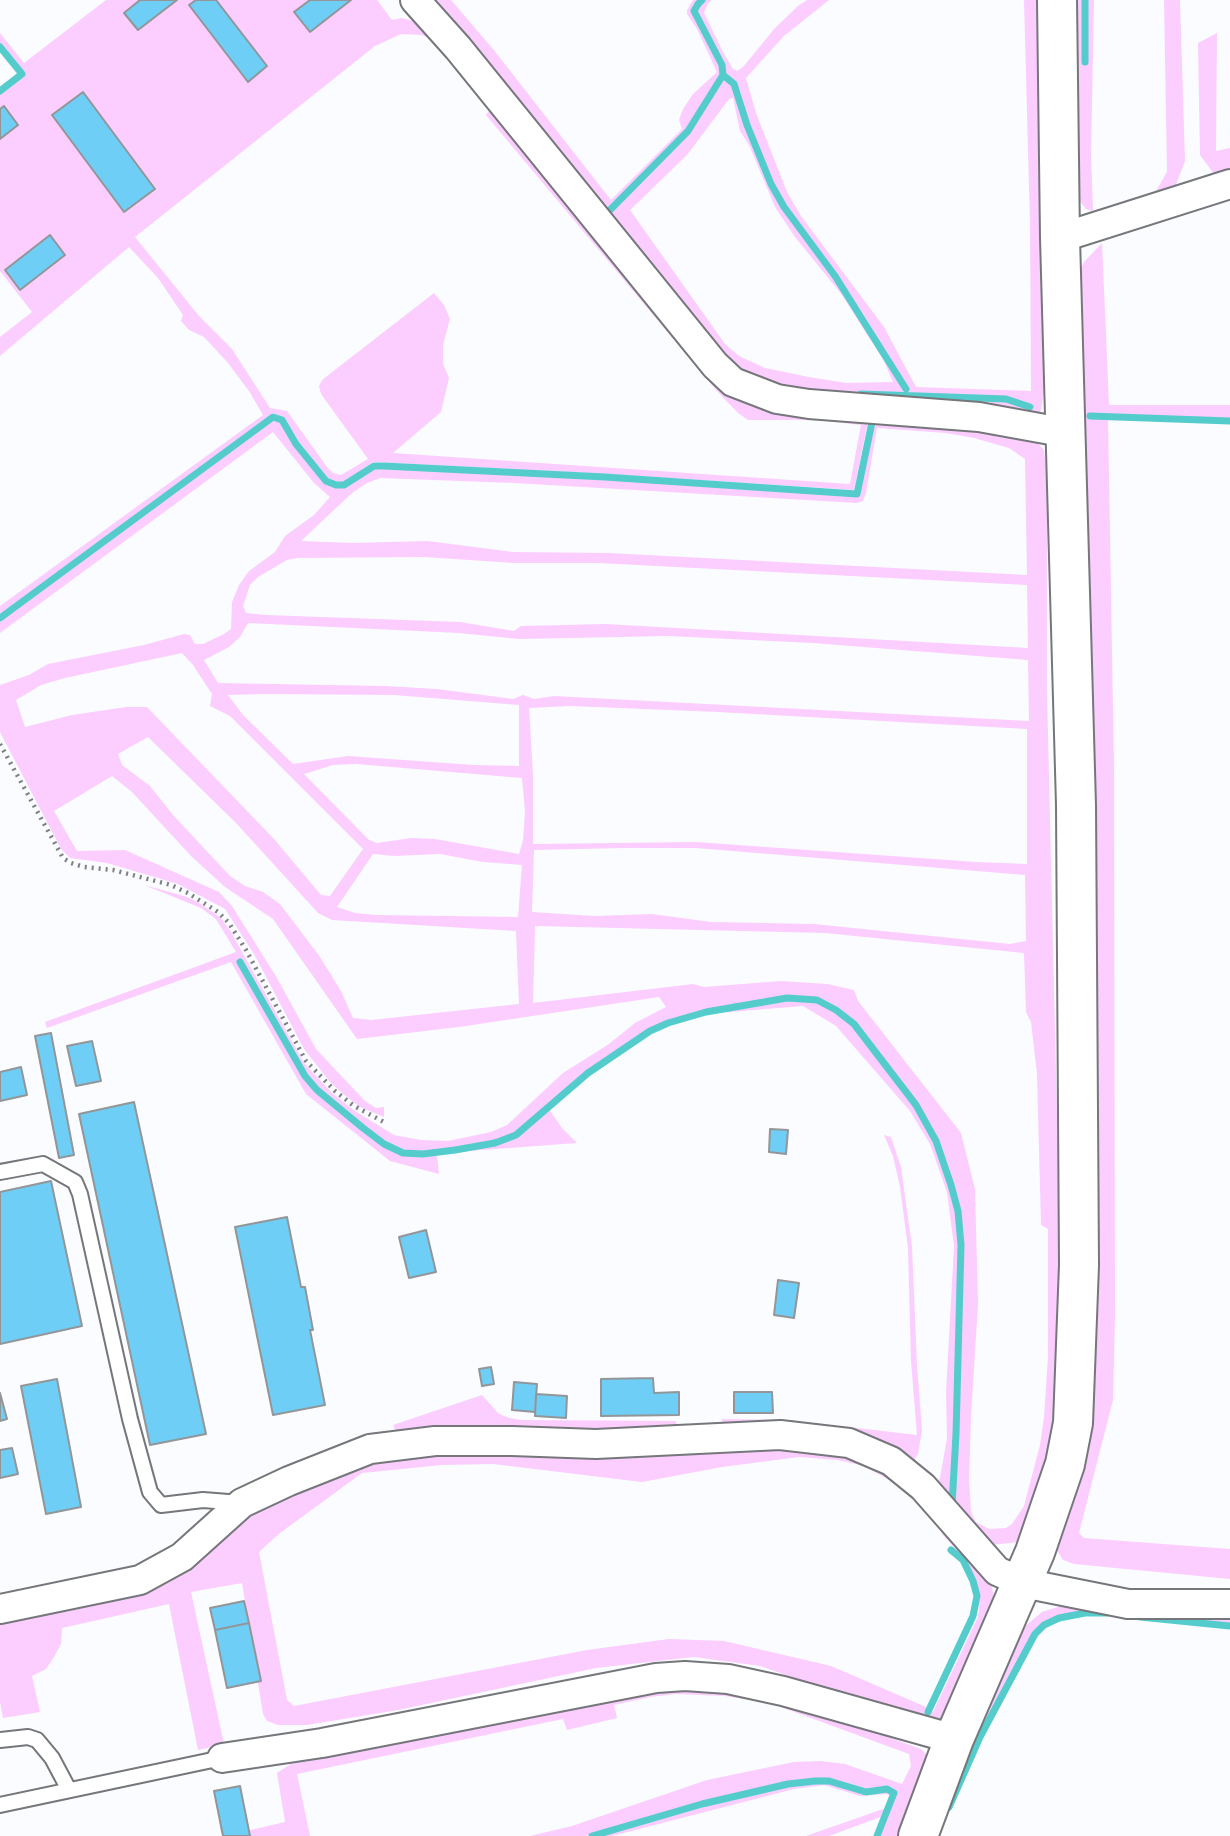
<!DOCTYPE html>
<html>
<head>
<meta charset="utf-8">
<style>
  body { margin:0 }
  canvas { display:block; background:#fafcff }
</style>
</head>
<body>
<canvas width="1230" height="1836"></canvas>
<script>
const context = document.querySelector('canvas').getContext('2d');
context.lineJoin = 'round';
function paint(path, color) {
  context.fillStyle = color;
  context.fill(path, 'evenodd');
}
function poly(rows) {
  const path = new Path2D();
  for (const r of rows) {
    path.moveTo(r[0], r[1]);
    for (let i = 2; i < r.length; i += 2) path.lineTo(r[i], r[i + 1]);
  }
  return path;
}
function trace(path, color, width, dash) {
  context.strokeStyle = color;
  context.lineWidth = width;
  context.lineCap = dash ? 'butt' : 'round';
  context.setLineDash(dash || []);
  context.stroke(path);
}
paint(poly([
  [106,0,377,0,392,20,402,18,420,23,721,378,850,412,1034,439,1044,450,1047,473,1047,692,1060,1242,1058,1349,1055,1417,1050,1445,1041,1479,1019,1542,991,1545,955,1510,962,1245,959,1211,947,1163,938,1140,917,1104,855,1022,827,1003,817,998,801,996,769,998,706,1010,668,1021,629,1042,586,1071,515,1133,495,1141,422,1152,403,1151,385,1143,319,1089,292,1053,242,962,239,963,289,1055,316,1092,383,1146,402,1155,437,1156,439,1174,390,1161,306,1094,231,962,47,1028,45,1022,236,952,216,919,201,908,144,885,184,896,198,902,221,918,231,932,304,1063,332,1093,355,1111,394,1135,421,1140,448,1141,491,1132,507,1125,563,1073,609,1044,635,1023,666,1007,659,997,459,1027,357,1039,273,919,225,887,191,856,132,792,112,776,54,811,77,851,125,850,219,892,232,906,277,978,316,1049,365,1101,376,1108,384,1107,384,1117,360,1107,342,1093,330,1082,304,1049,254,954,225,909,178,884,107,863,70,858,61,849,0,732,0,685,29,675,48,664,144,645,184,634,190,635,195,644,203,644,224,634,231,629,232,602,239,585,249,571,275,552,285,536,314,515,330,497,314,483,273,432,0,633,0,620,273,419,280,422,295,445,325,482,335,487,344,487,375,468,384,467,605,479,858,496,874,422,868,421,854,490,605,474,373,462,343,482,337,482,328,478,299,442,284,418,273,413,0,614,0,606,263,415,249,391,228,363,204,337,189,330,181,321,183,315,158,278,129,247,0,356,0,337,32,312,0,271,0,93,24,73,0,43,0,33,24,63],
  [401,34,421,35,430,38,440,48,489,111,486,115,716,390,738,413,748,420,817,420,861,425,850,484,393,453,441,412,449,378,443,364,443,345,450,319,444,305,434,293,322,380,319,386,321,394,368,459,341,475,333,473,327,467,287,411,270,408,232,349,199,316,135,237,375,46],
  [877,428,946,433,974,438,1009,448,1025,459,1027,575,609,553,513,552,428,541,352,543,301,541,352,493,367,483,380,478,514,483,857,503,863,501,866,493],
  [424,557,514,563,598,563,1027,585,1028,648,606,624,521,626,514,631,460,622,266,615,246,613,243,606,250,585,258,577,287,560,297,558],
  [248,623,459,633,519,639,667,636,813,643,1028,660,1029,721,554,696,534,699,523,695,513,699,437,689,385,686,218,683,204,660,229,647,240,637],
  [182,653,193,665,212,694,210,706,230,716,363,849,330,896,321,895,274,839,147,707,126,707,72,715,25,727,16,700,41,685,65,678],
  [265,694,394,695,519,705,519,766,474,765,348,756,293,764,243,715,228,695],
  [570,706,718,712,1027,729,1027,864,976,862,696,842,533,844,533,775,529,708],
  [148,737,237,824,318,913,332,920,516,931,519,1004,371,1020,353,1018,341,991,320,957,280,904,263,892,245,886,230,876,173,815,150,786,122,765,118,754],
  [356,764,522,778,525,812,523,840,519,854,435,839,411,838,377,843,369,840,304,774,333,765],
  [624,848,696,848,1025,875,1026,941,1010,944,814,924,711,922,652,914,595,916,532,912,534,850],
  [373,854,394,856,440,854,483,862,522,865,518,917,376,915,355,913,337,907],
  [535,926,825,933,1024,953,1026,1012,1031,1022,1037,1074,1041,1225,1048,1229,1048,1357,1044,1417,1040,1445,1024,1506,1012,1524,1006,1528,989,1529,976,1522,971,1512,969,1479,971,1416,978,1304,975,1189,961,1133,858,1001,854,990,827,984,781,981,704,987,693,984,533,1003],
  [422,0,431,0,439,9,602,209,683,315,719,356,736,371,754,383,808,394,1005,400,1030,409,1034,408,1006,397,809,390,755,380,722,353,686,313,608,213,689,132,724,77,730,80,736,92,746,125,770,184,782,208,862,319,901,384,905,384,865,317,837,275,799,226,773,183,749,124,740,91,732,78,725,74,724,64,696,11,699,4,705,0,712,0,708,3,704,13,723,52,733,69,737,71,743,67,775,28,798,6,807,0,829,0,784,36,746,78,756,113,787,192,801,216,884,327,916,387,1031,391,1030,224,1024,0,1039,0,1044,392,1041,410,1037,417,1029,418,969,410,797,397,758,388,742,381,697,336,506,96],
  [733,98,740,131,749,145,775,207,795,237,842,295,884,361,893,382,846,383,809,377,765,368,739,356,725,344,630,210,687,155,729,99],
  [436,0,451,0,493,49,611,200,682,129,679,120,683,109,693,94,717,72,697,29,687,14,687,10,693,0,699,0,692,11,720,65,721,74,686,129,607,210],
  [1072,0,1083,0,1084,61,1087,62,1086,0,1094,0,1091,154,1093,211,1086,209,1078,199],
  [1164,0,1180,0,1185,161,1175,187,1156,191,1167,172],
  [1217,33,1216,151,1230,148,1230,169,1214,174,1200,155,1198,43],
  [1102,243,1109,405,1230,405,1230,419,1088,415,1108,418,1114,768,1115,1316,1113,1400,1079,1533,1084,1538,1230,1549,1230,1579,1074,1564,1063,1560,1056,1549,1078,273,1084,262],
  [787,1000,816,1002,835,1011,852,1025,914,1106,935,1141,943,1164,956,1212,959,1245,955,1434,950,1500,934,1487,940,1478,947,1438,946,1393,954,1246,947,1192,930,1144,910,1111,836,1026,803,1006,706,1014],
  [548,1108,562,1128,577,1143,455,1152,496,1144,516,1136],
  [884,1135,891,1137,901,1167,912,1247,917,1366,922,1430,918,1454,912,1464,723,1430,722,1419,789,1420,917,1435,911,1361,908,1248,900,1187,893,1156],
  [482,1395,498,1413,506,1417,521,1420,676,1421,677,1432,399,1439,393,1425],
  [769,1442,857,1453,922,1498,864,1466,838,1460,799,1457,722,1467,642,1482,493,1464,442,1465,362,1473,280,1533,259,1552,287,1700,294,1706,587,1650,669,1639,724,1641,831,1666,926,1707,928,1713,933,1712,978,1617,980,1597,969,1564,942,1534,940,1519,980,1566,992,1587,995,1604,952,1724,871,1704,760,1666,694,1657,596,1668,398,1710,307,1725,278,1725,267,1721,263,1714,242,1583,191,1592,224,1744,198,1750,169,1604,62,1628,61,1644,54,1657,46,1669,32,1676,40,1712,3,1718,0,1702,0,1614,143,1585,261,1501,375,1455],
  [1067,1604,1230,1612,1230,1624,1102,1611,1070,1613,1043,1624,1022,1652,979,1736,943,1815,996,1688,1024,1627,1042,1612],
  [690,1686,811,1709,921,1749,929,1757,897,1836,878,1836,895,1792,887,1787,866,1790,830,1779,815,1779,788,1782,701,1802,585,1836,530,1836,572,1826,707,1780,794,1762,821,1761,845,1764,902,1784,911,1766,909,1754,770,1703,725,1696,676,1694,650,1697,614,1705,617,1718,567,1730,563,1719,297,1774,310,1836,225,1836,285,1822,277,1773,294,1762,648,1690],
  [815,1783,829,1783,865,1794,886,1791,893,1794,892,1796,886,1794,860,1796,824,1785,794,1789,612,1836,598,1836,702,1806,789,1786],
  [883,1809,888,1809,886,1815,829,1836,806,1836]
]), '#fbceff');
trace(poly([
  [1085,0,1085,62],
  [0,47,22,74,0,91],
  [723,75,734,84,747,125,771,184,784,207,835,276,906,389],
  [607,213,688,131,723,75,722,65,694,11,698,4,702,0],
  [861,394,1006,399,1030,407],
  [1090,416,1230,421],
  [0,618,273,417,282,420,296,444,326,481,336,485,344,485,374,466,384,466,605,477,857,494,872,422],
  [240,962,305,1076,317,1090,363,1128,384,1144,403,1153,423,1154,455,1150,495,1143,516,1135,588,1073,650,1031,668,1023,706,1012,787,998,817,1000,836,1010,854,1024,916,1105,936,1141,951,1185,958,1211,961,1245,956,1434,952,1506],
  [1140,1617,1230,1626],
  [928,1712,973,1616,977,1596,973,1581,963,1560,951,1550],
  [949,1807,980,1737,1035,1634,1044,1625,1059,1618,1085,1613,1107,1613],
  [592,1836,702,1804,788,1784,815,1781,829,1781,866,1792,887,1789,894,1793,877,1836]
]), '#5cc', 7);
const building = poly([
  [140,0,177,0,138,30,124,13,140,0],
  [196,0,216,0,267,66,248,82,189,5,196,0],
  [310,0,351,0,310,32,294,12,310,0],
  [83,92,155,189,124,212,52,115,83,92],
  [4,106,18,125,0,139,0,109,4,106],
  [50,235,65,255,20,290,5,270,50,235],
  [51,1033,74,1155,59,1158,35,1036,51,1033],
  [92,1041,101,1081,76,1086,67,1046,92,1041],
  [21,1067,27,1095,0,1101,0,1072,21,1067],
  [134,1102,206,1434,150,1445,79,1114,134,1102],
  [770,1129,788,1130,786,1154,769,1152,770,1129],
  [51,1181,82,1326,0,1344,0,1192,51,1181],
  [287,1217,301,1287,305,1287,313,1330,310,1330,325,1405,273,1415,235,1227,287,1217],
  [426,1230,436,1272,409,1278,399,1237,426,1230],
  [778,1280,799,1283,794,1318,774,1315,778,1280],
  [491,1367,494,1384,482,1386,479,1369,491,1367],
  [653,1378,654,1393,679,1392,679,1415,601,1416,601,1379,653,1378],
  [57,1379,81,1507,46,1514,21,1386,57,1379],
  [514,1382,537,1384,535,1412,512,1410,514,1382],
  [734,1392,772,1392,773,1413,734,1413,734,1392],
  [0,1393,7,1419,0,1421,0,1393],
  [536,1394,567,1396,566,1418,535,1416,536,1394],
  [12,1448,18,1474,0,1478,0,1450,12,1448],
  [244,1601,249,1623,215,1630,210,1608,244,1601],
  [249,1623,261,1681,227,1688,215,1630,249,1623],
  [240,1786,250,1836,223,1836,214,1791,240,1786]
]);
paint(building, '#6fcef5');
trace(building, '#939698', 2);
const lane = poly([
  [0,1172,43,1164,75,1182,80,1194,130,1419,150,1492,161,1505,203,1500,241,1503],
  [0,1740,28,1737,37,1740,52,1758,69,1790],
  [0,1805,222,1758]
]);
const street = poly([
  [415,0,458,48,715,365,733,382,777,399,809,404,979,417,1067,433],
  [1060,238,1230,184],
  [0,1609,140,1580,182,1557,242,1503,289,1481,370,1449,435,1441,512,1441,596,1444,780,1435,849,1443,891,1461,923,1487,997,1571,1023,1583,1128,1604,1230,1604],
  [222,1758,322,1743,656,1678,685,1676,728,1679,783,1691,954,1739]
]);
const secondary = poly([
  [918,1836,954,1739,1035,1552,1065,1464,1073,1423,1079,1265,1076,805,1060,238,1057,0]
]);
trace(lane, '#75777a', 18);
trace(street, '#75777a', 32);
trace(secondary, '#75777a', 42);
trace(poly([
  [0,744,63,858,71,863,84,867,113,870,171,885,188,893,218,912,229,923,246,950,306,1061,335,1091,354,1106,384,1122]
]), '#7e7f81', 4.5, [2, 5]);
trace(lane, '#fff', 14);
trace(street, '#fff', 28);
trace(secondary, '#fff', 38);
</script>
</body>
</html>
